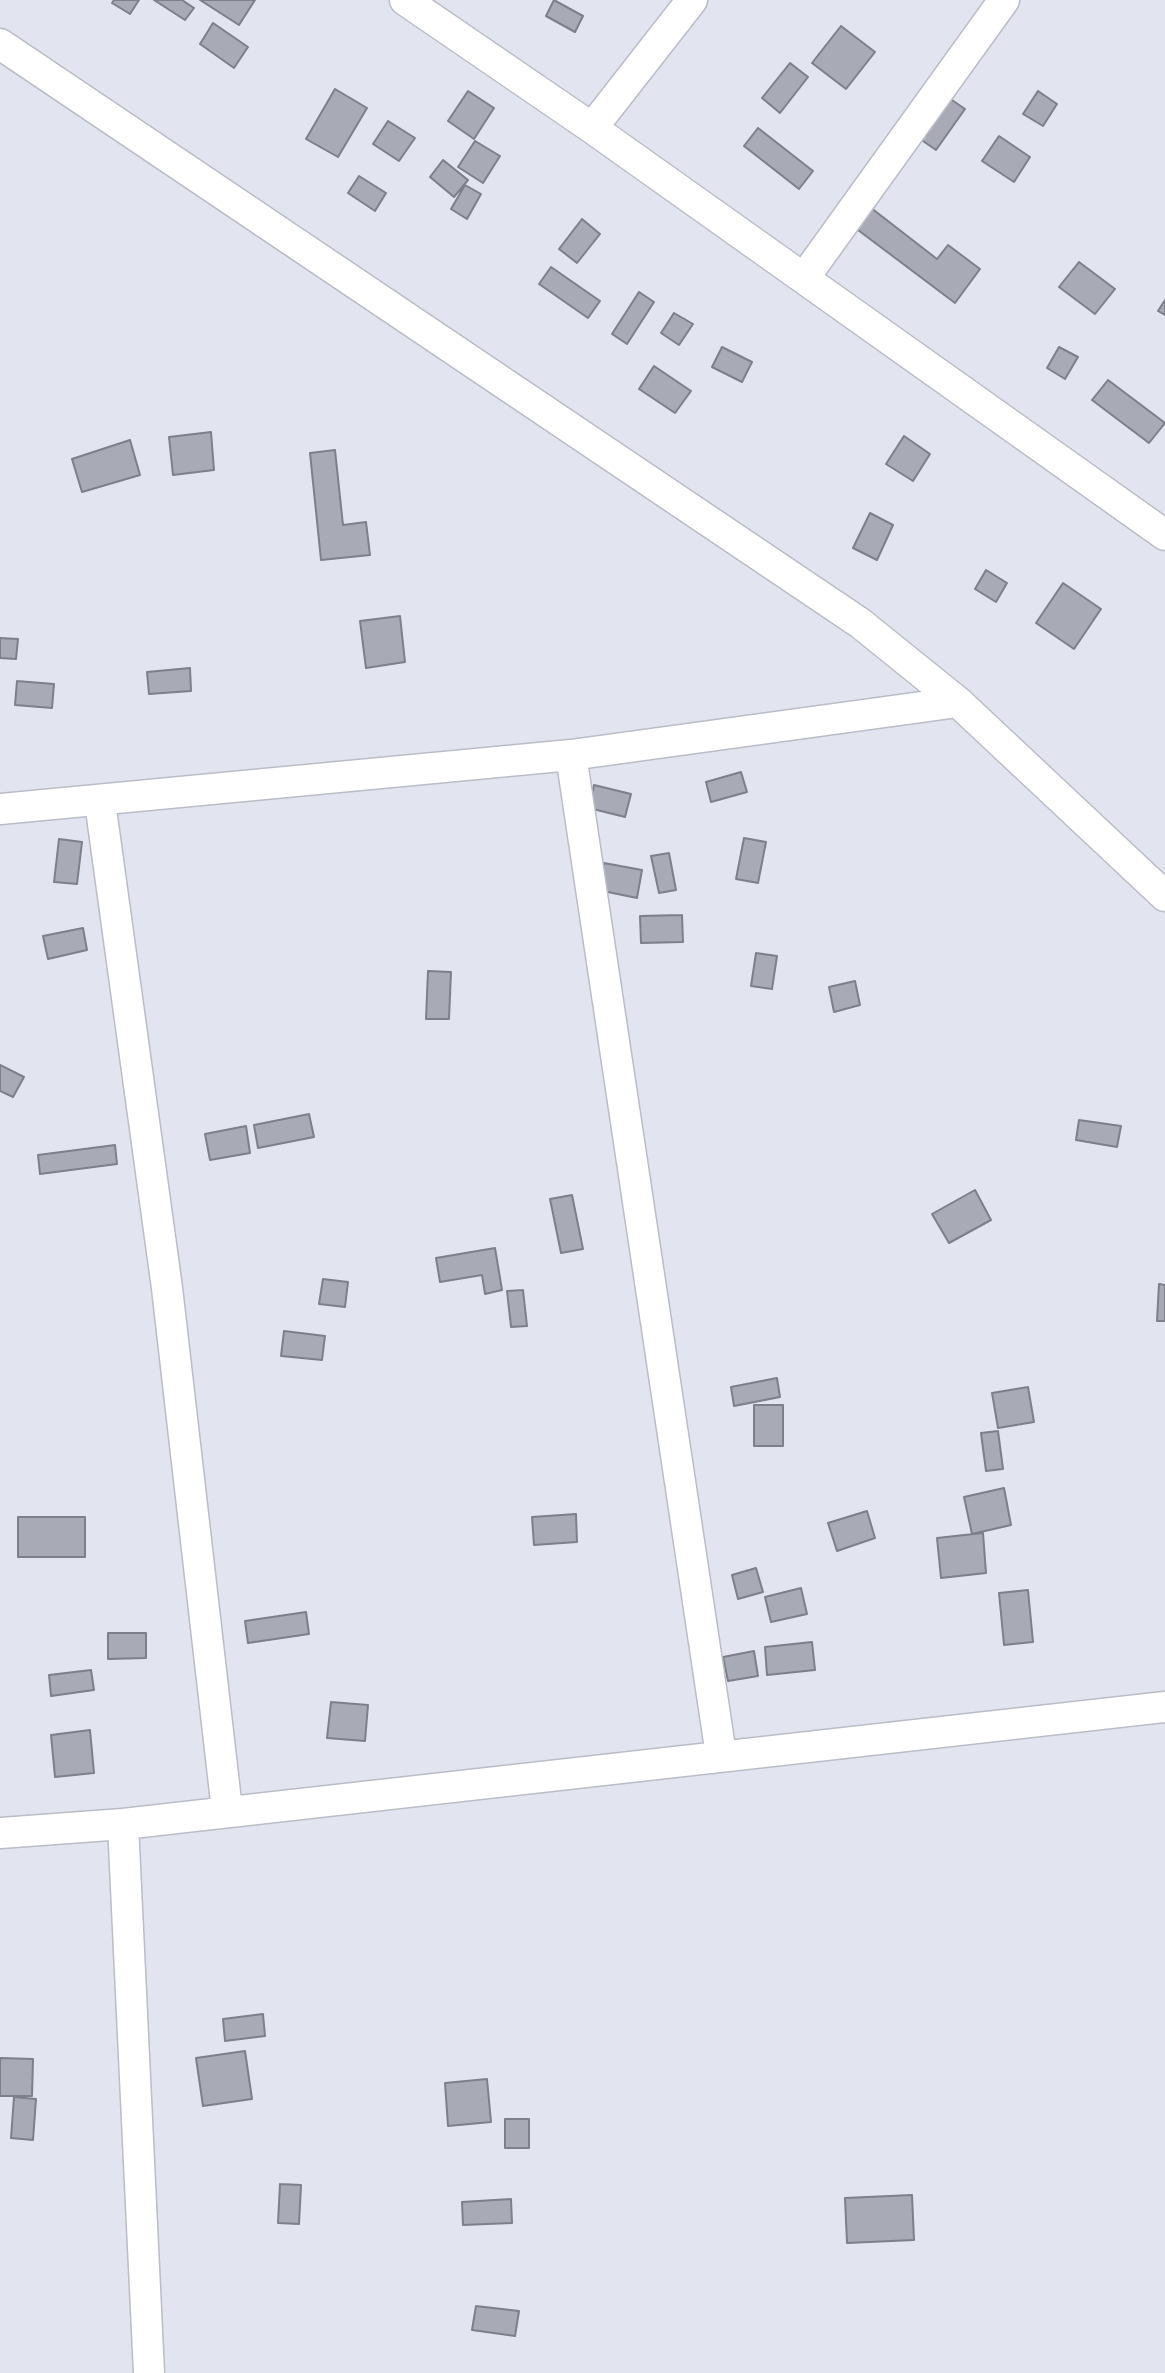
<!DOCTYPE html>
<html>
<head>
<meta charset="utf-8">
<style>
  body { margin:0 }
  canvas { display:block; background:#e2e5ef }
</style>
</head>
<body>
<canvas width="1165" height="2373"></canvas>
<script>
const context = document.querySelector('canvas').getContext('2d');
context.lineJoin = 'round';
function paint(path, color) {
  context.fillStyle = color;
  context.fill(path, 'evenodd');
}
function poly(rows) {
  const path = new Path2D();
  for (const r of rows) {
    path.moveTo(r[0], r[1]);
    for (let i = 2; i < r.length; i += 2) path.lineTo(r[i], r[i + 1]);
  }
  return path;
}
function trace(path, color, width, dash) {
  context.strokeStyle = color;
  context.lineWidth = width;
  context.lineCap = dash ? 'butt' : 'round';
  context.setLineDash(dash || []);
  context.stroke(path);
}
const building = poly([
  [114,0,139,0,130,14,112,3,114,0],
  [154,0,182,0,194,8,185,20,154,0],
  [200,0,255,0,239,25,200,0],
  [554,0,583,16,575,32,546,16,554,0],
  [213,23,248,47,234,68,200,44,213,23],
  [841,26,875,52,846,89,812,63,841,26],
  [790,63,808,77,780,113,762,98,790,63],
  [933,87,965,109,936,150,904,128,933,87],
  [335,89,367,108,338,157,306,139,335,89],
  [468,91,494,108,474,139,448,121,468,91],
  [1038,91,1057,104,1043,126,1023,114,1038,91],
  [388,121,415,138,399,161,373,144,388,121],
  [758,128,813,171,799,189,744,146,758,128],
  [999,136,1030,157,1014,182,982,161,999,136],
  [475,141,500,156,483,183,458,167,475,141],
  [443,160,468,180,454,197,430,177,443,160],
  [359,176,386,193,375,211,348,193,359,176],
  [465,185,481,194,467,219,451,209,465,185],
  [866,204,937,259,948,245,980,269,955,303,850,224,866,204],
  [582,219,600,234,577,263,559,249,582,219],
  [1079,262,1115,289,1095,314,1059,287,1079,262],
  [551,267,600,301,588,318,539,284,551,267],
  [639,292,654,302,627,344,612,334,639,292],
  [1165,300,1165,315,1158,311,1165,300],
  [674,313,693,324,679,345,661,333,674,313],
  [722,347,752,362,742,382,712,367,722,347],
  [1059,347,1078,357,1065,379,1047,368,1059,347],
  [654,366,691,391,675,413,639,389,654,366],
  [1108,380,1165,423,1149,443,1092,400,1108,380],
  [211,432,214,470,173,475,169,437,211,432],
  [904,436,930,454,913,481,886,464,904,436],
  [130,440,140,475,82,492,72,459,130,440],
  [335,450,343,525,366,522,370,555,321,560,310,453,335,450],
  [870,513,893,525,877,560,853,548,870,513],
  [986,570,1007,583,996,602,975,589,986,570],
  [1063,583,1101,609,1074,649,1036,623,1063,583],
  [400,616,405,662,366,668,360,621,400,616],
  [0,638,18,639,16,659,0,658,0,638],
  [190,668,191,691,149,694,147,672,190,668],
  [17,681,54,684,52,708,15,705,17,681],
  [741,772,747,792,711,802,706,782,741,772],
  [594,785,631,794,625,817,589,808,594,785],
  [744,838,766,842,758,883,736,879,744,838],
  [59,839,82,842,77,884,54,882,59,839],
  [669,853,676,890,659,893,651,856,669,853],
  [604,863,642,870,637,898,598,890,604,863],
  [682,915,683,942,641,943,640,916,682,915],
  [83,928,87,950,48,959,43,936,83,928],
  [756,953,777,956,772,989,751,986,756,953],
  [428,971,451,972,449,1019,426,1019,428,971],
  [855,981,860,1005,834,1012,829,987,855,981],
  [0,1065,24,1077,13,1097,0,1091,0,1065],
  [309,1114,314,1137,258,1148,254,1125,309,1114],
  [1079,1120,1121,1126,1117,1147,1076,1140,1079,1120],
  [246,1126,250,1153,210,1160,205,1134,246,1126],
  [115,1145,117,1164,40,1174,38,1155,115,1145],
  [975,1190,991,1220,949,1243,932,1214,975,1190],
  [572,1195,583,1249,561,1253,550,1199,572,1195],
  [495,1248,502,1290,485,1294,482,1275,440,1282,436,1258,495,1248],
  [323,1279,348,1282,345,1307,319,1304,323,1279],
  [1159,1284,1165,1285,1165,1321,1157,1321,1159,1284],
  [523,1290,527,1326,511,1327,507,1291,523,1290],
  [284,1331,325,1336,322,1360,281,1356,284,1331],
  [777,1378,780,1397,734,1406,731,1387,777,1378],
  [1028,1387,1034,1422,998,1428,992,1393,1028,1387],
  [754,1405,783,1405,783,1446,754,1446,754,1405],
  [998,1431,1003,1469,986,1471,981,1433,998,1431],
  [1004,1488,1011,1525,972,1534,964,1497,1004,1488],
  [867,1511,875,1538,837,1551,828,1523,867,1511],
  [576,1514,577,1542,534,1545,532,1517,576,1514],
  [18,1517,85,1517,85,1557,18,1557,18,1517],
  [983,1533,986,1573,941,1578,937,1538,983,1533],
  [756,1568,763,1592,738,1599,732,1575,756,1568],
  [801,1588,807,1614,771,1622,765,1597,801,1588],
  [1028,1590,1033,1642,1004,1645,999,1593,1028,1590],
  [306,1612,309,1634,248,1643,245,1621,306,1612],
  [108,1633,146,1633,146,1658,108,1659,108,1633],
  [812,1642,815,1670,767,1675,765,1647,812,1642],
  [754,1651,758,1676,728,1681,723,1657,754,1651],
  [91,1670,94,1690,51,1696,49,1675,91,1670],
  [331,1702,368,1705,365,1741,327,1738,331,1702],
  [90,1730,94,1773,55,1777,51,1735,90,1730],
  [263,2014,265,2036,225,2041,223,2019,263,2014],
  [245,2051,252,2099,203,2106,196,2058,245,2051],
  [0,2058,33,2059,32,2096,0,2096,0,2058],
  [487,2079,491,2122,448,2126,445,2083,487,2079],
  [14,2097,36,2099,33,2140,11,2138,14,2097],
  [505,2119,529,2119,529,2148,505,2148,505,2119],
  [280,2184,301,2185,299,2224,278,2223,280,2184],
  [912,2195,914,2240,847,2243,845,2198,912,2195],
  [511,2199,512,2223,463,2225,462,2202,511,2199],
  [476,2306,519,2311,515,2336,472,2330,476,2306]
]);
paint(building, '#a8aab5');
trace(building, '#7d7f89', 2);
const street = poly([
  [405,0,592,128,1165,535],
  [0,44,860,623,958,702,1165,896],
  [592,128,692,0],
  [804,278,1004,0],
  [571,755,721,1755],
  [100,802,167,1288,227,1810],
  [0,809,571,755,958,702],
  [123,1824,149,2373],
  [0,1833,123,1824,1165,1707]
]);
trace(street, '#babdc7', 33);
trace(street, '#fff', 30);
</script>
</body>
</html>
